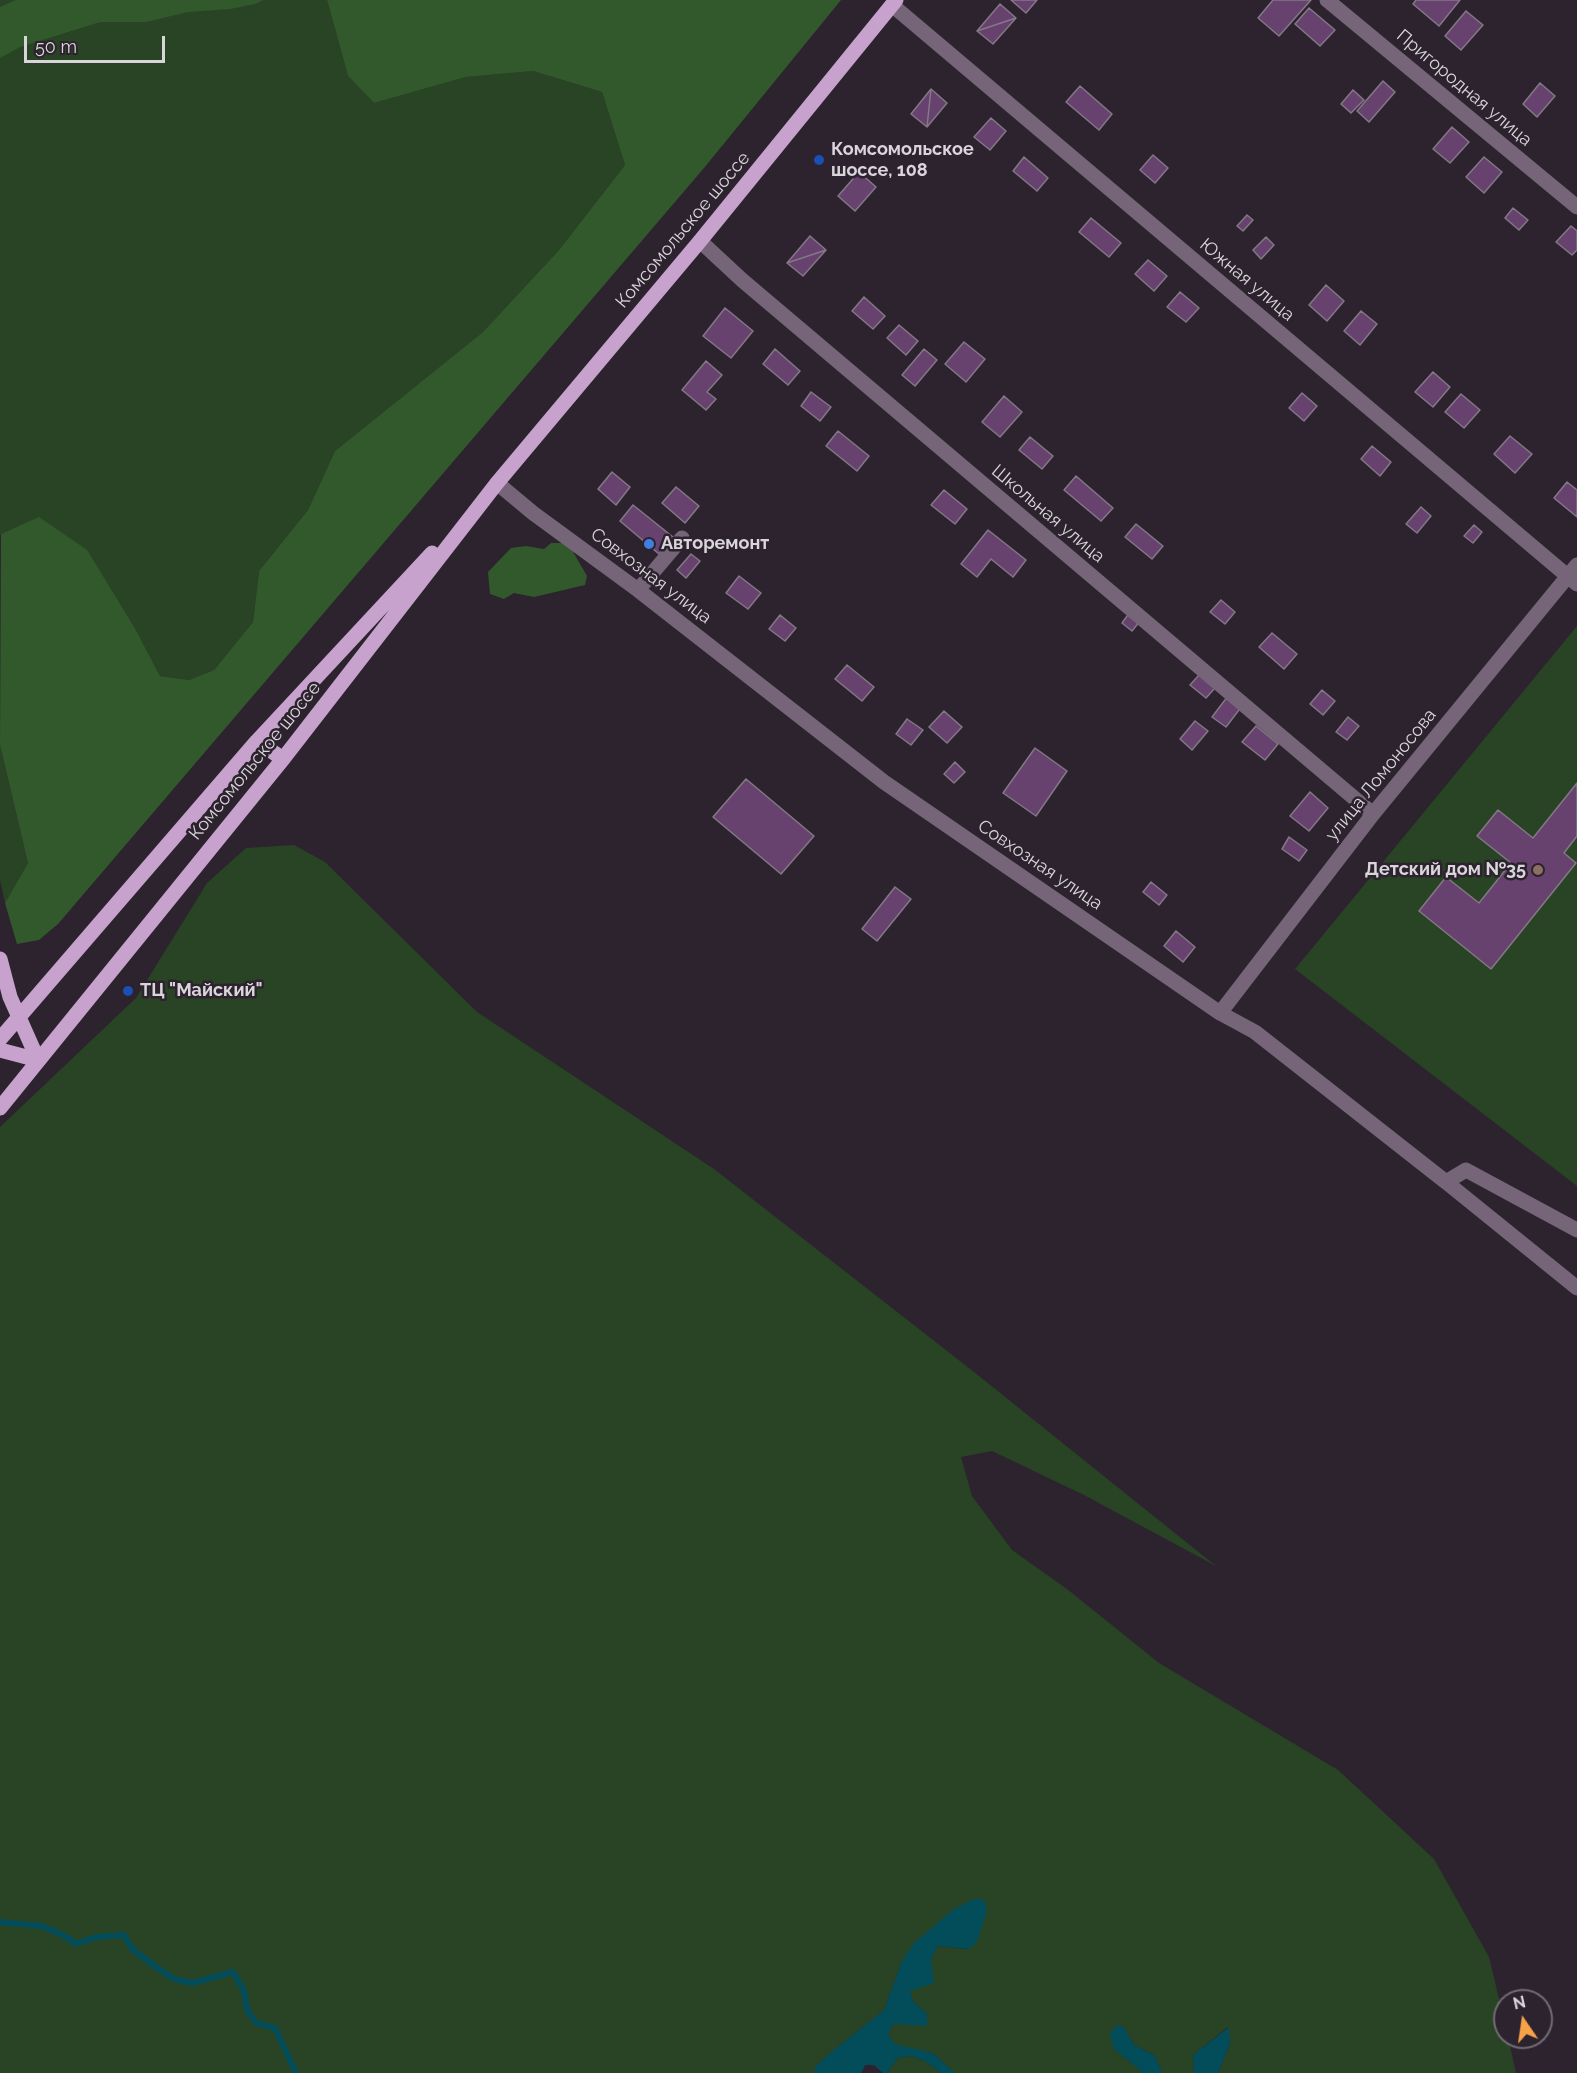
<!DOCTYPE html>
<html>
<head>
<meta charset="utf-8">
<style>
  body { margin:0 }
  #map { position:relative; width:1577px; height:2073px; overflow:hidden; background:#2c232e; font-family:Raleway,sans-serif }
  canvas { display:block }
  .north { position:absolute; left:1493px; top:1989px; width:60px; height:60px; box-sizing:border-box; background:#2c232e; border:2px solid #726a73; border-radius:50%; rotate:347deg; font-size:16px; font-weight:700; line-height:24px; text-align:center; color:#dad4db }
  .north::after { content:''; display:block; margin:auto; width:21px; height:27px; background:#f7a149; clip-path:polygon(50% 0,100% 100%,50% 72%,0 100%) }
  .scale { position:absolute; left:24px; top:36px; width:141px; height:27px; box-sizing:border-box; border:3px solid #dad4db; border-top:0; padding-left:8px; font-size:18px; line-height:21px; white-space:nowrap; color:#dad4db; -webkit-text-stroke:4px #2c232e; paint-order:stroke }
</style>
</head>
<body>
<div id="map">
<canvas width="1577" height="2073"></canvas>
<div class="north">N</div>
<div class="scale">50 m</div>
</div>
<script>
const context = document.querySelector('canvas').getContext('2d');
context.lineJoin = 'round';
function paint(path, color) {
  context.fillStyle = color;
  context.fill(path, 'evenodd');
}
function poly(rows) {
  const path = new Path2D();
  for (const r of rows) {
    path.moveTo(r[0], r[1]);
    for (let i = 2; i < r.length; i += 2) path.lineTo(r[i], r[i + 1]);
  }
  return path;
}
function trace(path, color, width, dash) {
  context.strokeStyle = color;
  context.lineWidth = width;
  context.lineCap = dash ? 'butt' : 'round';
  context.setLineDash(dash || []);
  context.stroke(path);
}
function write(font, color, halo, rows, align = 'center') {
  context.font = font + ' Raleway,sans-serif';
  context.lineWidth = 5;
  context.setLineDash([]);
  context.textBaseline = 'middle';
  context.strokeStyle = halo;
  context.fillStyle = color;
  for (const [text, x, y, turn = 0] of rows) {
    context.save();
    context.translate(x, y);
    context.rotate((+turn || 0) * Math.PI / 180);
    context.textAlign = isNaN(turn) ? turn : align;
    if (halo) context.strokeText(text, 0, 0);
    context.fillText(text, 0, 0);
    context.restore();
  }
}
paint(poly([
  [0,0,327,0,348,76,374,103,466,77,533,71,602,92,625,165,559,250,483,332,335,451,308,510,259,571,253,622,214,670,189,680,160,676,137,632,39,518,1,534,0,536],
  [1577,626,1577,1186,1295,969],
  [0,745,28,863,5,903,0,880],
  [294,845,325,862,477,1012,714,1169,974,1372,1216,1566,1084,1495,992,1451,961,1457,972,1496,1012,1550,1067,1589,1159,1663,1338,1770,1434,1859,1489,1957,1505,2024,1505,2037,1508,2037,1516,2073,1218,2073,1230,2044,1228,2027,1193,2055,1194,2073,1162,2073,1155,2056,1133,2044,1124,2027,1114,2049,1140,2070,1141,2073,955,2073,933,2053,895,2045,888,2034,893,2024,927,2014,913,2001,910,1991,931,1960,937,1946,969,1949,987,1911,902,1961,884,2010,829,2054,815,2067,815,2073,0,2073,0,1127,136,998,207,883,246,848],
  [911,2056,925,2061,941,2073,887,2073,898,2058]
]), '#294425');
paint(poly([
  [16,0,263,0,255,4,230,9,188,12,146,22,100,22,20,47,0,58,0,7],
  [327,0,841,0,704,168,58,924,39,940,17,944,5,903,28,863,0,745,1,534,39,517,87,550,137,632,160,676,189,680,214,670,253,622,259,571,308,510,335,451,483,332,559,250,625,165,602,92,533,71,466,77,374,103,348,76],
  [551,543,563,543,572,550,587,576,585,585,534,597,514,593,504,599,490,594,488,572,511,548,526,546,544,549]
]), '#32592c');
paint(poly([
  [976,1898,985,1901,987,1911,977,1942,969,1949,937,1946,931,1960,934,1983,910,1991,913,2001,927,2014,927,2026,893,2024,888,2034,895,2044,933,2053,955,2073,941,2073,925,2061,911,2056,898,2058,887,2073,883,2073,874,2065,865,2065,861,2073,815,2073,815,2067,829,2054,884,2010,902,1961,914,1943,954,1909],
  [1116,2025,1124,2027,1133,2044,1155,2056,1162,2073,1141,2073,1140,2070,1114,2049,1110,2035],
  [1229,2027,1230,2044,1218,2073,1194,2073,1193,2055]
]), '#034d5b');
trace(poly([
  [0,1922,42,1926,65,1936,76,1944,96,1937,124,1935,132,1949,156,1967,174,1979,192,1983,233,1972,244,1991,247,2010,256,2023,275,2028,296,2073]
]), '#034d5b', 6);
const building = poly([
  [1011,0,1037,0,1026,13,1011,0],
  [1273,0,1311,0,1279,36,1258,18,1273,0],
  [1416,0,1460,0,1439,26,1413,4,1416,0],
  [1000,4,1016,18,977,31,1000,4],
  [1309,8,1335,30,1320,46,1295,24,1309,8],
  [1466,11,1483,25,1461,50,1445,36,1466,11],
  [1016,18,993,44,977,31,1016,18],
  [1383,81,1395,92,1369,122,1357,111,1383,81],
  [1540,83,1555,96,1537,117,1523,104,1540,83],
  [1080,86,1112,114,1099,130,1066,102,1080,86],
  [931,89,947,103,927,127,931,89],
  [931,89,927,127,911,114,931,89],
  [1353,90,1364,100,1351,113,1341,104,1353,90],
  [991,118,1006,131,990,150,974,137,991,118],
  [1452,127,1469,142,1450,163,1433,149,1452,127],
  [1153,155,1168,168,1155,183,1140,170,1153,155],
  [1024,157,1048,178,1037,191,1013,171,1024,157],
  [1484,157,1502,172,1484,193,1466,177,1484,157],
  [859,172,876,187,855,211,838,196,859,172],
  [1513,208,1528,220,1519,230,1505,218,1513,208],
  [1247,215,1253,220,1243,231,1237,226,1247,215],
  [1091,218,1121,243,1109,257,1079,232,1091,218],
  [1571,226,1577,231,1577,250,1572,255,1556,242,1571,226],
  [810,236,826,250,787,263,810,236],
  [1266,237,1274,245,1261,259,1253,250,1266,237],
  [826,250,803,276,787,263,826,250],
  [1148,260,1167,276,1154,291,1135,274,1148,260],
  [1326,285,1344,301,1327,321,1309,305,1326,285],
  [1180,292,1199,308,1186,322,1167,307,1180,292],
  [864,297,885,316,873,329,852,311,864,297],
  [725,308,753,331,731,358,703,336,725,308],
  [1361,311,1377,324,1360,345,1344,331,1361,311],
  [899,325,918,341,906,355,887,338,899,325],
  [964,342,985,359,966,382,945,364,964,342],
  [775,349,800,371,788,385,763,364,775,349],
  [924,349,937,360,915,386,902,375,924,349],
  [706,361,722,375,707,392,716,399,706,410,682,390,706,361],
  [1433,372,1450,387,1433,407,1415,392,1433,372],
  [811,392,831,407,820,421,801,406,811,392],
  [1302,393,1317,406,1304,421,1289,408,1302,393],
  [1461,394,1480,410,1464,428,1445,412,1461,394],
  [1004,396,1022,412,1000,437,982,422,1004,396],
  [838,431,869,456,857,471,826,446,838,431],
  [1510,436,1532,454,1515,473,1494,454,1510,436],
  [1030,437,1053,456,1042,469,1019,450,1030,437],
  [1372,446,1391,462,1380,476,1361,459,1372,446],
  [612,472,630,487,616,505,598,489,612,472],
  [1076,476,1113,508,1101,521,1064,490,1076,476],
  [1567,482,1577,490,1577,517,1554,498,1567,482],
  [676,487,699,506,685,523,662,503,676,487],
  [944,490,967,509,955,524,931,505,944,490],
  [633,505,673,537,659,554,620,521,633,505],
  [1421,507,1431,516,1417,533,1406,524,1421,507],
  [1136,524,1163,546,1152,559,1125,537,1136,524],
  [1474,525,1482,532,1473,543,1464,536,1474,525],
  [988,530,1026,560,1013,577,991,559,977,577,961,564,988,530],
  [691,554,700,561,686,578,677,570,691,554],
  [739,576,761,593,748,609,726,593,739,576],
  [1221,600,1235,612,1225,624,1210,612,1221,600],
  [1130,612,1140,621,1132,631,1122,623,1130,612],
  [780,615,796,628,785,641,769,629,780,615],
  [1272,633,1297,654,1284,669,1259,647,1272,633],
  [847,665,874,687,862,701,835,679,847,665],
  [1199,675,1215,688,1206,698,1190,685,1199,675],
  [1322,690,1335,701,1323,715,1310,704,1322,690],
  [1228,696,1242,706,1226,727,1212,717,1228,696],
  [944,711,962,727,947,743,929,727,944,711],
  [1348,717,1359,726,1347,740,1336,732,1348,717],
  [907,719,923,730,911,745,896,734,907,719],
  [1195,721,1208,731,1192,750,1180,739,1195,721],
  [1256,726,1278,744,1265,760,1242,742,1256,726],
  [1035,748,1067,771,1036,816,1003,793,1035,748],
  [955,762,965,772,954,783,944,774,955,762],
  [746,779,814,836,781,874,713,817,746,779],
  [1577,783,1577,836,1564,853,1576,863,1491,969,1419,911,1446,877,1479,903,1511,863,1477,836,1498,810,1533,838,1577,783],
  [1310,792,1328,808,1309,831,1290,816,1310,792],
  [1289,837,1307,850,1299,861,1282,849,1289,837],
  [1151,882,1167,895,1159,905,1143,892,1151,882],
  [895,887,911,899,877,941,862,929,895,887],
  [1176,931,1195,947,1183,962,1164,946,1176,931]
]);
paint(building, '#67426f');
trace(building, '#837885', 1.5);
trace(poly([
  [1327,0,1577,207],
  [892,5,1577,584],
  [700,241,742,280,1373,814],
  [497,483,533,513,638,590,884,782,1220,1013,1255,1032,1446,1182,1466,1170,1577,1230],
  [638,590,682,538],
  [1220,1013,1373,814,1577,565],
  [1446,1182,1577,1288]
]), '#766579', 15);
trace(poly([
  [257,741,283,759],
  [0,959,10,997,38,1060],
  [0,1039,257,741,432,553],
  [0,1050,38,1060],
  [0,1108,283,759,497,483,700,241,896,0]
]), '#c6a2cc', 15);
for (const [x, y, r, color] of [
  [819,160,6,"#1a4fb4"],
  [649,544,6,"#3f7fe0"],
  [1538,870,6,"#8d6e63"],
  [128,991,6,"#1a4fb4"]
]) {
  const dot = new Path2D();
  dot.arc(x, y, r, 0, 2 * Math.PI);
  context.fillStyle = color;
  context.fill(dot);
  trace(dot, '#2c232e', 2);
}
write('18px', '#dad4db', '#2c232e', [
  ["Пригородная улица",1464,88,40],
  ["Комсомольское шоссе",683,230,-50],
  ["Южная улица",1247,280,40],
  ["Школьная улица",1048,514,40],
  ["Совхозная улица",651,576,37],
  ["Комсомольское шоссе",255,761,-51],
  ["улица Ломоносова",1381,775,-51],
  ["Совхозная улица",1040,865,34]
]);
write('bold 18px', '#dad4db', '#2c232e', [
  ["Комсомольское",831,150],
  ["шоссе, 108",831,171],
  ["Авторемонт",661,544],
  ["Детский дом №35",1526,870,"right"],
  ["ТЦ \"Майский\"",140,991]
], 'left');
</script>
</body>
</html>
